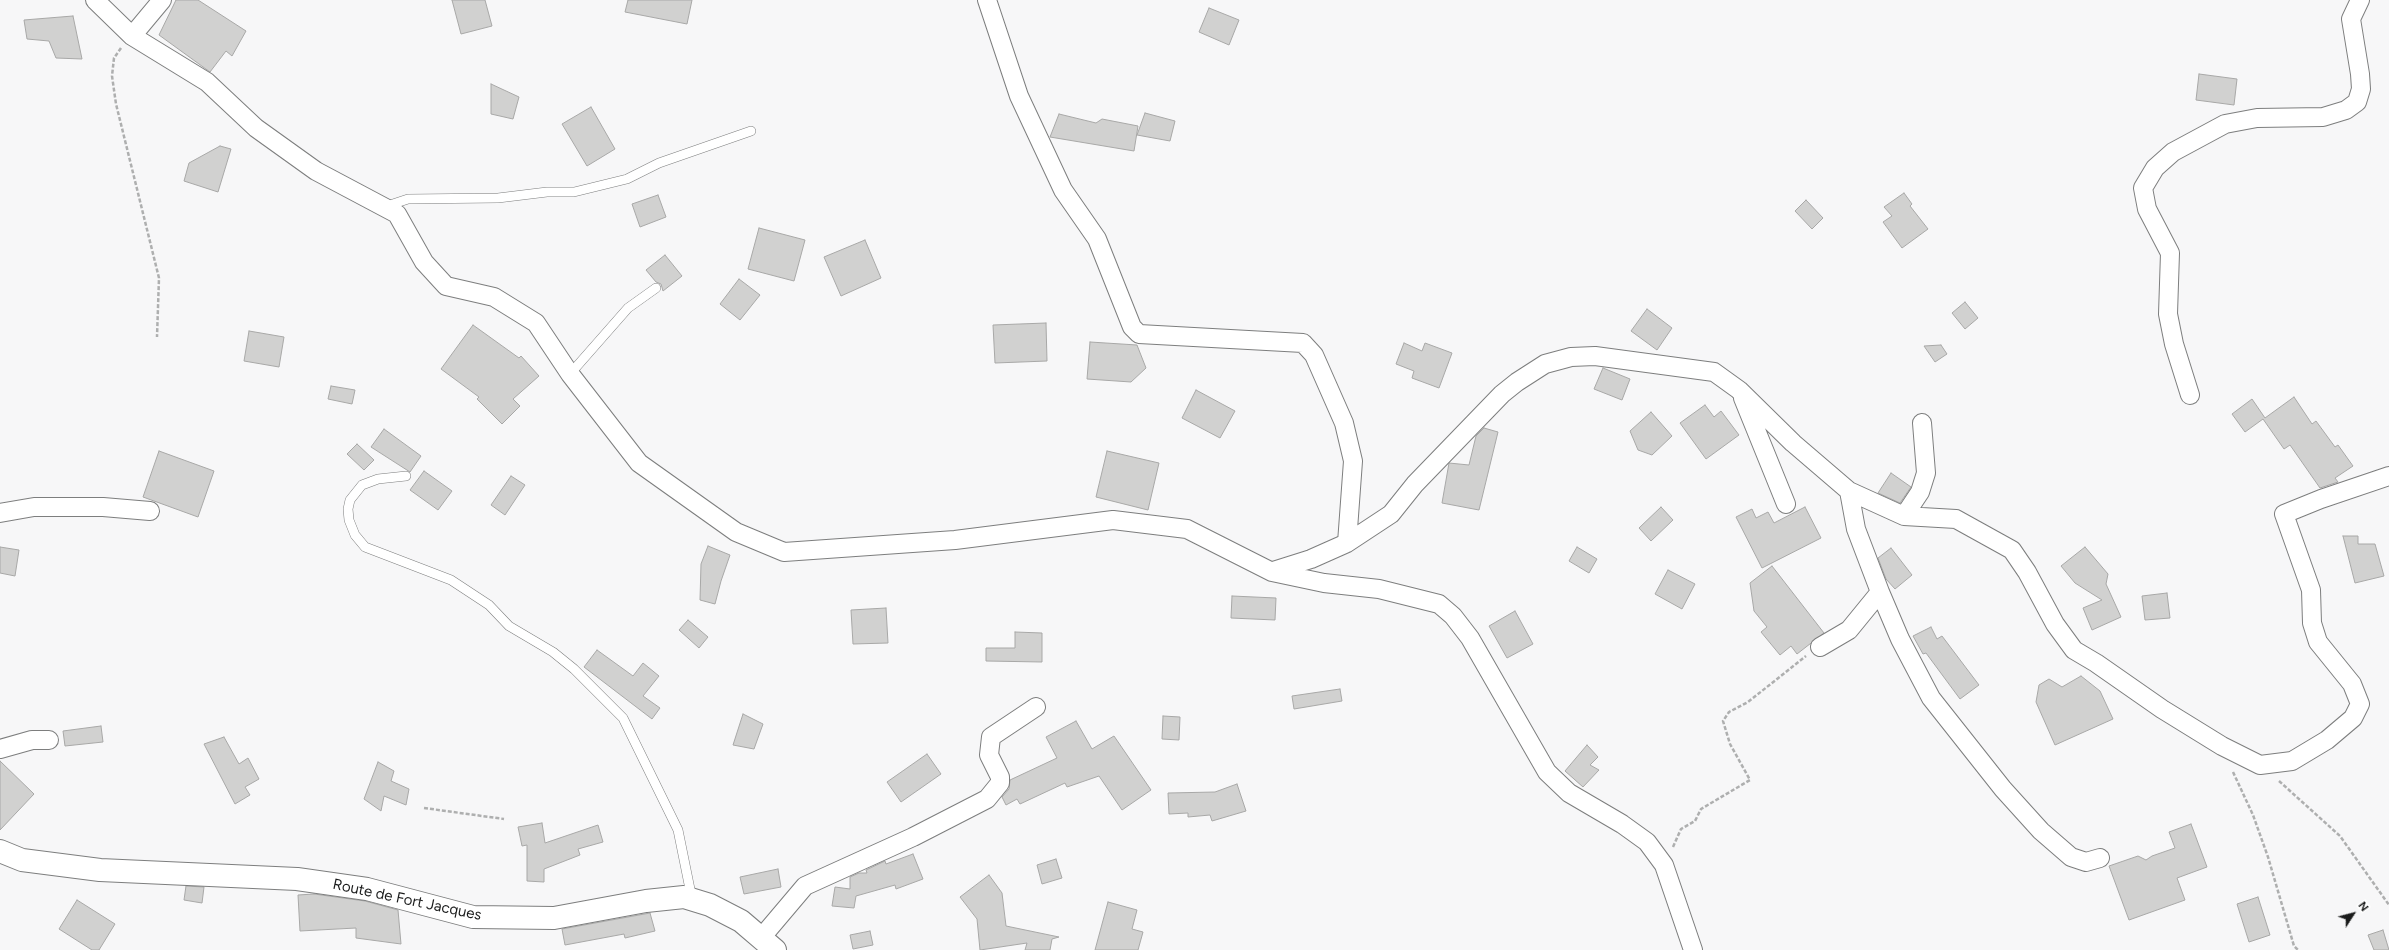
<!DOCTYPE html>
<html>
<head>
<meta charset="utf-8">
<style>
  body { margin:0 }
  #map { position:relative; width:2389px; height:950px; overflow:hidden; background:#f7f7f8; font-family:Figtree,sans-serif }
  canvas { display:block }
  .north { position:absolute; left:2333px; top:894px; width:40px; height:40px; -webkit-text-stroke:3px #fff; paint-order:stroke; rotate:54deg; font-size:11px; font-weight:700; line-height:16px; text-align:center; color:#1a1b1b }
  .north::after { content:''; display:block; margin:auto; width:14px; height:18px; background:#1a1b1b; clip-path:polygon(50% 0,100% 100%,50% 72%,0 100%) }
</style>
</head>
<body>
<div id="map">
<canvas width="2389" height="950"></canvas>
<div class="north">N</div>
</div>
<script>
const context = document.querySelector('canvas').getContext('2d');
context.lineJoin = 'round';
function paint(path, color) {
  context.fillStyle = color;
  context.fill(path, 'evenodd');
}
function poly(rows) {
  const path = new Path2D();
  for (const r of rows) {
    path.moveTo(r[0], r[1]);
    for (let i = 2; i < r.length; i += 2) path.lineTo(r[i], r[i + 1]);
  }
  return path;
}
function trace(path, color, width, dash) {
  context.strokeStyle = color;
  context.lineWidth = width;
  context.lineCap = dash ? 'butt' : 'round';
  context.setLineDash(dash || []);
  context.stroke(path);
}
function write(font, color, halo, rows, align = 'center') {
  context.font = font + ' Figtree,sans-serif';
  context.lineWidth = 4;
  context.setLineDash([]);
  context.textBaseline = 'middle';
  context.strokeStyle = halo;
  context.fillStyle = color;
  for (const [text, x, y, turn = 0] of rows) {
    context.save();
    context.translate(x, y);
    context.rotate((+turn || 0) * Math.PI / 180);
    context.textAlign = isNaN(turn) ? turn : align;
    if (halo) context.strokeText(text, 0, 0);
    context.fillText(text, 0, 0);
    context.restore();
  }
}
const building = poly([
  [176,0,198,0,246,31,232,56,226,51,210,72,159,35,176,0],
  [452,0,485,0,492,26,461,34,452,0],
  [628,0,692,0,687,24,625,12,628,0],
  [1209,8,1239,20,1229,45,1199,32,1209,8],
  [73,16,82,59,56,58,49,41,27,39,24,20,73,16],
  [2199,74,2237,79,2234,105,2196,100,2199,74],
  [491,84,519,97,513,119,491,114,491,84],
  [591,107,615,149,587,166,562,124,591,107],
  [1145,113,1175,121,1170,141,1137,135,1145,113],
  [1059,114,1096,123,1102,119,1138,126,1134,151,1050,137,1059,114],
  [220,146,231,149,218,192,184,181,189,163,220,146],
  [1904,193,1912,204,1910,206,1928,229,1902,248,1883,222,1892,216,1884,207,1904,193],
  [658,195,666,217,640,227,632,204,658,195],
  [1806,200,1823,218,1812,229,1795,211,1806,200],
  [759,228,805,240,794,281,748,269,759,228],
  [865,240,881,278,841,296,824,257,865,240],
  [665,255,682,276,663,291,661,284,656,282,646,270,665,255],
  [739,279,760,295,740,320,720,304,739,279],
  [1965,302,1978,318,1965,329,1952,313,1965,302],
  [1647,309,1672,328,1657,350,1631,331,1647,309],
  [1046,323,1047,361,995,363,993,325,1046,323],
  [473,325,519,358,521,356,539,376,513,399,520,406,502,424,477,399,479,397,441,369,473,325],
  [249,331,284,337,279,367,244,361,249,331],
  [1090,342,1137,345,1146,368,1131,382,1087,379,1090,342],
  [1404,343,1422,351,1425,343,1452,353,1439,388,1412,378,1414,371,1396,364,1404,343],
  [1941,345,1947,354,1935,362,1924,346,1941,345],
  [1603,368,1630,379,1622,400,1594,389,1603,368],
  [331,386,355,390,352,404,328,399,331,386],
  [1196,390,1235,411,1220,438,1182,418,1196,390],
  [2294,397,2312,424,2316,421,2335,447,2338,445,2353,466,2335,478,2338,482,2320,488,2290,445,2284,449,2263,419,2245,432,2232,414,2252,399,2265,418,2294,397],
  [1705,405,1714,417,1721,411,1739,435,1706,459,1680,423,1705,405],
  [1651,412,1672,436,1652,455,1638,450,1630,431,1651,412],
  [1484,428,1498,432,1479,510,1442,503,1449,463,1469,465,1476,436,1484,428],
  [384,429,421,456,410,472,371,447,384,429],
  [357,444,374,460,364,470,347,454,357,444],
  [159,451,214,471,198,517,143,497,159,451],
  [1107,451,1159,463,1148,510,1096,497,1107,451],
  [424,471,452,491,438,510,410,490,424,471],
  [1891,473,1911,487,1900,503,1878,493,1891,473],
  [511,476,525,485,505,515,491,505,511,476],
  [1661,507,1673,520,1651,541,1639,528,1661,507],
  [1805,507,1821,538,1762,568,1736,517,1752,509,1756,518,1768,512,1774,523,1805,507],
  [2343,536,2358,536,2358,544,2375,544,2384,576,2355,583,2343,536],
  [708,546,730,555,721,581,715,604,700,600,701,564,708,546],
  [0,547,19,550,15,576,0,573,0,547],
  [1577,547,1597,559,1589,573,1569,561,1577,547],
  [2085,547,2108,574,2106,584,2121,617,2092,630,2083,608,2102,600,2075,583,2061,566,2085,547],
  [1891,548,1912,575,1895,589,1886,579,1878,558,1891,548],
  [1772,566,1824,633,1797,654,1791,646,1780,655,1761,632,1767,627,1754,611,1750,583,1772,566],
  [1668,570,1695,584,1682,609,1655,594,1668,570],
  [2167,593,2170,618,2145,620,2142,596,2167,593],
  [1232,596,1276,598,1275,620,1231,618,1232,596],
  [886,608,888,643,853,644,851,610,886,608],
  [1515,611,1533,644,1507,658,1489,626,1515,611],
  [688,620,708,637,699,648,679,630,688,620],
  [1931,627,1937,639,1942,636,1979,685,1960,699,1926,653,1923,654,1913,636,1931,627],
  [1015,632,1042,633,1042,662,986,661,986,648,1015,648,1015,632],
  [597,650,633,676,643,663,659,676,643,696,660,708,652,719,584,667,597,650],
  [2081,676,2100,691,2113,719,2055,745,2036,702,2039,685,2049,679,2062,687,2081,676],
  [1340,689,1342,701,1294,709,1292,696,1340,689],
  [743,714,763,724,754,749,733,745,743,714],
  [1163,716,1180,717,1179,740,1162,739,1163,716],
  [1076,721,1092,749,1114,736,1151,790,1122,810,1099,776,1067,787,1065,783,1020,804,1017,799,1006,805,1002,797,1009,789,1010,780,1057,758,1046,737,1076,721],
  [101,726,103,742,65,746,63,731,101,726],
  [224,737,239,764,248,758,259,779,245,787,250,795,235,804,204,744,224,737],
  [1587,745,1598,757,1590,765,1599,770,1583,787,1565,771,1587,745],
  [927,754,941,774,901,802,887,782,927,754],
  [0,761,34,794,0,830,0,761],
  [378,762,394,771,391,781,409,789,406,805,384,796,381,811,364,799,378,762],
  [1237,784,1246,811,1212,821,1210,815,1188,817,1188,813,1169,814,1168,793,1215,792,1237,784],
  [542,823,545,843,598,825,603,842,578,849,580,855,544,869,544,882,527,881,527,845,522,846,518,827,542,823],
  [2191,824,2207,867,2177,878,2185,900,2129,920,2109,866,2138,856,2146,860,2152,856,2175,848,2169,832,2191,824],
  [913,854,923,879,896,889,895,885,856,896,854,908,832,906,835,887,850,889,850,877,859,873,867,873,866,870,885,861,886,864,913,854],
  [1056,859,1062,878,1042,884,1037,865,1056,859],
  [778,869,781,887,744,894,740,877,778,869],
  [989,875,1002,893,1006,926,1059,937,1052,939,1050,950,1025,950,1027,943,980,950,977,919,960,897,989,875],
  [186,886,204,887,202,903,184,900,186,886],
  [314,894,365,901,398,910,401,944,356,938,356,928,300,931,298,895,314,894],
  [2258,897,2270,935,2249,942,2237,904,2258,897],
  [77,900,115,924,99,950,92,950,59,929,77,900],
  [1108,902,1137,910,1132,929,1143,932,1138,950,1095,950,1108,902],
  [650,913,655,931,625,938,624,934,565,945,562,929,650,913],
  [2383,930,2389,950,2374,950,2368,935,2383,930],
  [870,931,873,945,853,949,850,935,870,931]
]);
paint(building, '#d1d1d0');
trace(building, '#a8a8a7', 1);
const lane = poly([
  [384,207,408,199,498,198,547,192,574,192,627,179,659,163,751,131],
  [570,374,628,308,656,288],
  [406,476,378,479,362,485,350,500,348,509,349,520,355,535,365,547,451,580,489,605,509,626,553,652,574,669,623,718,678,830,692,899]
]);
const street = poly([
  [95,0,132,36,207,82,256,128,316,171,397,214,424,262,446,286,494,297,536,323,570,374,639,463,736,532,784,552,955,540,1113,520,1187,529,1272,572,1324,583,1379,589,1439,604,1453,616,1470,638,1547,772,1569,793,1622,824,1647,842,1664,865,1693,950],
  [987,0,1019,96,1063,190,1097,239,1132,327,1139,334,1303,343,1314,355,1344,423,1353,461,1347,543],
  [132,36,162,0],
  [2190,395,2174,344,2168,314,2170,253,2147,209,2143,188,2155,168,2173,152,2225,124,2257,118,2323,117,2346,110,2357,102,2361,89,2360,74,2351,19,2360,0],
  [1743,398,1786,504],
  [0,513,34,507,103,507,150,511],
  [1904,516,1920,492,1926,473,1922,423],
  [1273,571,1311,559,1347,543,1391,514,1415,484,1502,394,1517,382,1545,364,1571,357,1595,356,1714,372,1739,390,1793,443,1849,491,1904,516,1956,519,2012,550,2027,572,2055,624,2074,650,2096,663,2162,709,2222,746,2260,765,2292,761,2327,740,2353,718,2360,704,2352,684,2318,642,2312,623,2311,590,2284,514,2321,499,2389,476],
  [1880,592,1900,639,1931,698,2003,789,2041,831,2071,857,2086,862,2100,858],
  [1820,647,1849,630,1880,592,1856,529,1849,491],
  [0,749,32,740,49,740],
  [761,938,805,886,913,837,987,799,1000,783,1000,777,989,755,991,737,1036,707]
]);
const secondary = poly([
  [0,851,22,860,100,870,297,879,367,889,473,917,554,918,646,901,684,897,710,905,741,921,775,950]
]);
trace(lane, '#7d7e7e', 10);
trace(street, '#7d7e7e', 20);
trace(secondary, '#7d7e7e', 24);
trace(poly([
  [121,48,114,58,112,76,116,104,159,278,157,337],
  [2233,772,2253,815,2268,857,2294,946,2298,950],
  [2279,781,2340,836,2389,905],
  [424,808,504,819],
  [1673,847,1681,829,1695,821,1701,809,1750,780,1730,744,1723,721,1729,712,1748,702,1806,656]
]), '#aeafaf', 2.5, [4, 2]);
trace(lane, '#fff', 9);
trace(street, '#fff', 18);
trace(secondary, '#fff', 22);
write('15px', '#1a1b1b', '#fff', [
  ["Route de Fort Jacques",407,900,12]
]);
</script>
</body>
</html>
